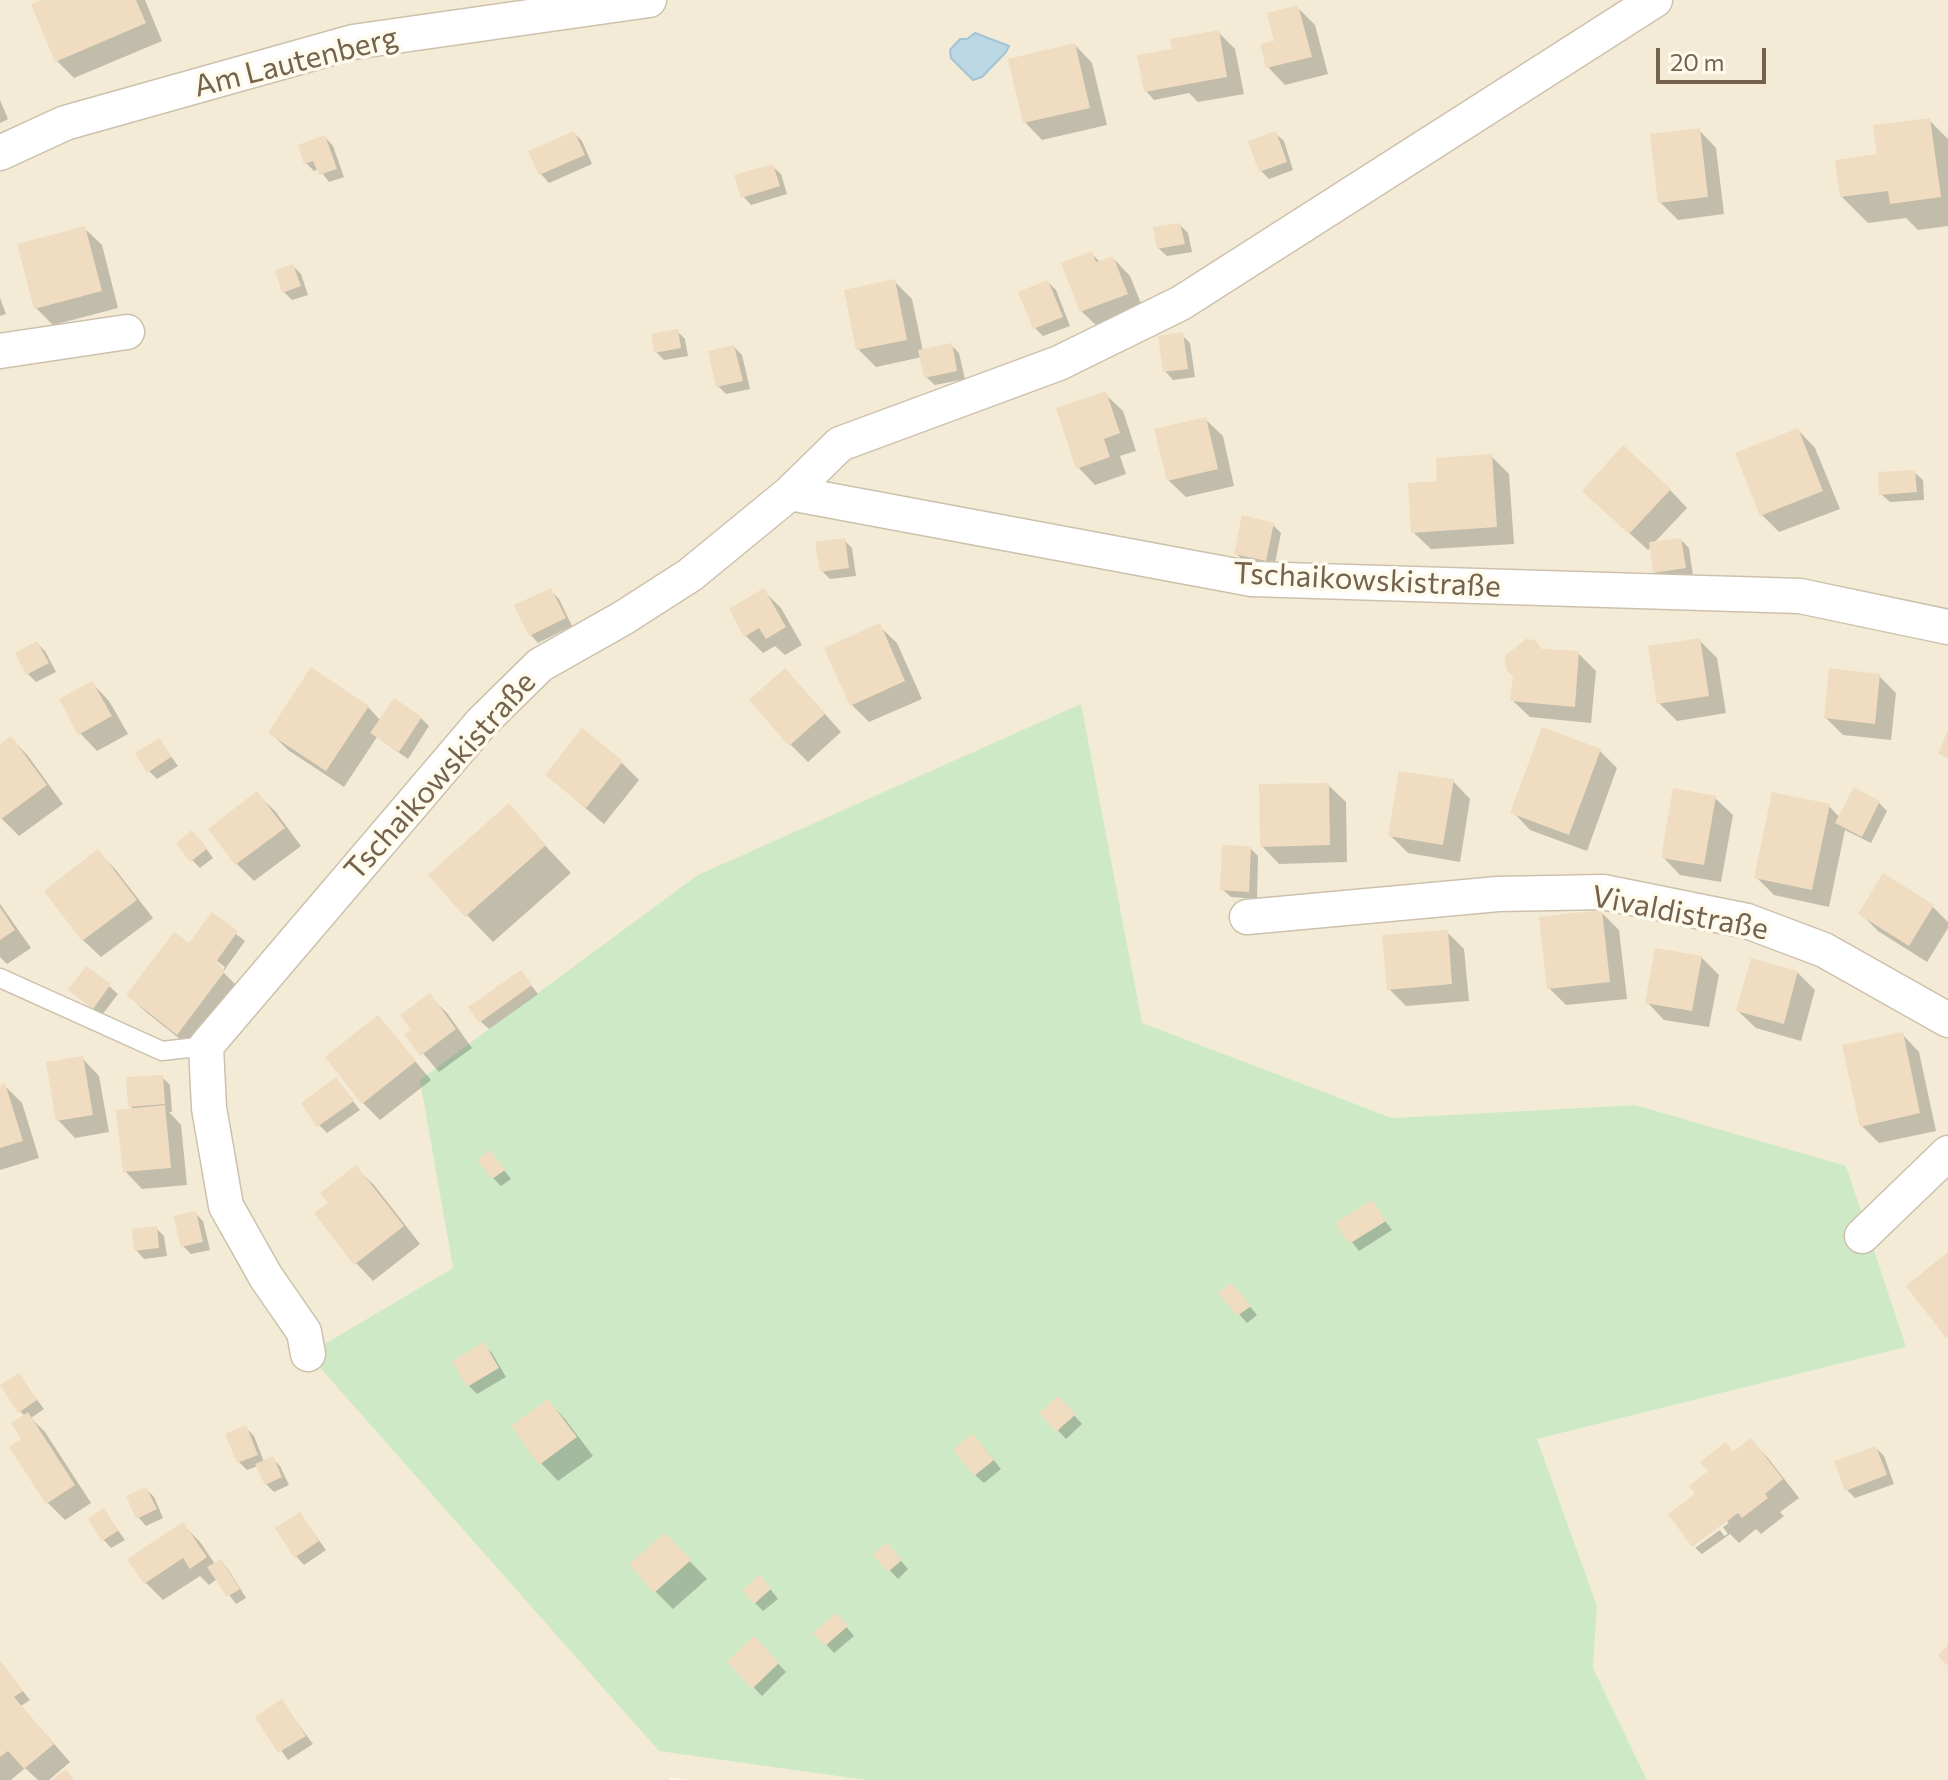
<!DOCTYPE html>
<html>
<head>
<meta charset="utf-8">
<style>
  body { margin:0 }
  #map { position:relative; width:1948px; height:1780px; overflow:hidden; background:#fbf8e7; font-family:Commissioner,sans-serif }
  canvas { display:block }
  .scale { position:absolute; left:1656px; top:48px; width:110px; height:36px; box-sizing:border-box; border:4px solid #74624c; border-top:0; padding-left:10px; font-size:24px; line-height:28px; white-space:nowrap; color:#74624c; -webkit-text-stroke:6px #fefbed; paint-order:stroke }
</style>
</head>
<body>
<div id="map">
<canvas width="1948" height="1780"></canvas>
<div class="scale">20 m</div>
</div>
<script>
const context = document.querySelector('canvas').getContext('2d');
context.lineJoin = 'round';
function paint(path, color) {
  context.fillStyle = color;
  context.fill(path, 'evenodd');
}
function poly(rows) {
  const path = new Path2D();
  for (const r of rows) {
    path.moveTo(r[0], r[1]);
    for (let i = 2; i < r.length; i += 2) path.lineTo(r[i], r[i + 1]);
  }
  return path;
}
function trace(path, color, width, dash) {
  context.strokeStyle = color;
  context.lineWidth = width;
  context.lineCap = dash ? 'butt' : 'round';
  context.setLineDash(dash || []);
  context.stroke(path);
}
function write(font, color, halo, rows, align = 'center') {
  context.font = font + ' Commissioner,sans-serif';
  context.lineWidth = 7;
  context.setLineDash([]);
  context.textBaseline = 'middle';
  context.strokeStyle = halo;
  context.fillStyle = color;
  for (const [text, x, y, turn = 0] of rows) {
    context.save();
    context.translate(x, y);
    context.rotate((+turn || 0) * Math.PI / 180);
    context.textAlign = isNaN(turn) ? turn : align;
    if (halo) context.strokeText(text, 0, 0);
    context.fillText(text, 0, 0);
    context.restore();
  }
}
paint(poly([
  [0,0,1948,0,1948,1780,1647,1780,1593,1668,1597,1606,1537,1439,1906,1347,1635,1105,1392,1118,1141,1023,1080,705,421,1079,453,1268,309,1354,659,1750,866,1780,690,1780,669,1777,670,1780,0,1780]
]), '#f3ebd6');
paint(poly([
  [1081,704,1142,1023,1392,1118,1635,1105,1846,1166,1906,1347,1537,1439,1597,1606,1593,1668,1647,1780,866,1780,659,1751,308,1354,453,1268,420,1080,698,875]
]), '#cde9c6');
const water = poly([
  [975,33,1009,46,1006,52,982,77,973,80,951,58,950,50,960,39,967,39,975,33]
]);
paint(water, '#bcd7e4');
trace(water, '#a3c4d6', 2);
paint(poly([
  [46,0,145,0,162,41,74,78,56,60],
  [1298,8,1315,25,1328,74,1285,85,1268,67,1276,42],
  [1218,32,1235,49,1244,94,1198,102,1189,93,1154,100,1146,91,1171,51],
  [1075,45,1092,63,1107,125,1042,140,1025,122],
  [0,100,8,119,0,123],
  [1929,120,1948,139,1948,226,1918,230,1906,218,1868,223,1842,197,1879,156],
  [1699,130,1716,148,1724,214,1678,220,1660,202],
  [574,133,582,141,592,164,549,183,541,174,531,152],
  [1275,133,1284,141,1293,170,1269,179,1261,171],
  [325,137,333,146,344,177,329,182,319,169,314,171,306,163],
  [772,166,781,174,787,194,751,205,743,196],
  [1180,225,1188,233,1192,252,1167,256,1158,248],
  [84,228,102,245,118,308,53,325,36,308],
  [1091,253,1101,263,1113,258,1130,276,1144,311,1099,328,1081,311],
  [293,266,301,274,308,295,292,300,284,292],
  [894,281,912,299,923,351,951,345,959,353,965,379,935,385,926,377,922,357,876,367,858,349],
  [1048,282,1056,290,1070,326,1043,336,1035,328],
  [0,298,6,314,0,316],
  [677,331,685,339,688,356,664,360,656,352],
  [1182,335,1190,343,1195,377,1173,380,1165,371],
  [734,347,742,355,750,389,726,394,718,386],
  [1105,394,1123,411,1136,451,1120,456,1126,474,1095,485,1078,467],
  [1205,419,1223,436,1234,486,1186,497,1168,480],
  [1798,430,1815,448,1840,509,1779,532,1762,515],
  [1491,456,1509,474,1514,544,1431,549,1413,532,1439,483],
  [1914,472,1923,480,1924,500,1890,502,1881,494],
  [1670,490,1687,508,1654,543,1681,540,1689,548,1693,576,1663,580,1655,572,1652,546,1648,550,1602,508],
  [1273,525,1281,533,1274,568,1244,562,1236,553],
  [844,540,852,548,856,576,830,579,822,571],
  [550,590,559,599,572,626,538,643,530,634],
  [764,591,781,608,802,645,785,655,775,646,763,653,746,636],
  [879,626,897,643,922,699,869,722,852,705],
  [1699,640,1717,658,1726,713,1677,721,1659,703],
  [37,643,45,651,56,672,36,682,28,674],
  [1543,651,1578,653,1596,671,1591,723,1530,717,1512,700],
  [1879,676,1896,693,1891,740,1843,735,1826,718],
  [92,683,109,701,128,734,97,751,80,733],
  [802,688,841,732,808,762,790,744],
  [368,707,381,721,421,718,429,726,408,759,377,737,344,787,288,750,271,733],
  [11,738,28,756,63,804,19,836,0,817,0,746],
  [159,740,178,766,157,779,149,771],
  [1600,751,1617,768,1587,851,1530,830,1513,812],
  [622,763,639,780,604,824,547,775],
  [1453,781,1470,799,1460,862,1408,853,1391,836],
  [1328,785,1346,802,1347,862,1279,864,1262,846],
  [1855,790,1879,803,1887,811,1871,843,1845,830,1829,907,1774,895,1756,877,1829,806,1840,818],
  [257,794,275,811,301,846,254,881,237,864,211,829],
  [1715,798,1733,815,1721,882,1680,875,1663,857],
  [508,806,571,873,493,942,467,915],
  [200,840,213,858,200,868,192,860],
  [1250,848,1258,856,1257,899,1231,897,1222,889],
  [98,852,115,869,153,918,101,957,83,940],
  [1884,876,1933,907,1948,922,1948,928,1927,962,1878,931,1861,914],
  [0,904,31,948,7,964,0,957],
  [1601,912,1619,930,1627,999,1566,1005,1549,988],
  [212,915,245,941,223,972,241,990,195,1051,146,1012,128,995,223,970,225,967,198,947],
  [1447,932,1464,949,1469,1001,1406,1006,1389,989],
  [1701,957,1719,975,1709,1027,1664,1020,1647,1002],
  [521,972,538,994,489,1029,480,1021],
  [1797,972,1815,990,1801,1041,1756,1028,1738,1011],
  [109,986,118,994,102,1015,79,998],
  [429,996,447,1013,472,1048,439,1072,407,1035,414,1030],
  [378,1017,431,1080,380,1120,363,1103],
  [1902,1034,1919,1052,1936,1131,1879,1143,1862,1126],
  [82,1058,99,1076,109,1132,75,1138,58,1120],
  [162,1077,170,1085,172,1112,169,1112,181,1125,187,1185,142,1189,125,1171,134,1110,130,1106],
  [336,1080,360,1110,327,1133,319,1125],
  [5,1086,22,1103,39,1158,0,1170,0,1087],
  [497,1161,511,1179,501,1186,493,1178],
  [356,1168,374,1185,420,1244,373,1281,356,1263,331,1203],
  [1372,1203,1392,1230,1359,1251,1338,1224],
  [195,1213,203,1221,210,1250,191,1254,183,1246],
  [156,1228,164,1236,167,1256,144,1259,136,1250],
  [1239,1293,1257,1315,1247,1323,1221,1294],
  [484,1345,492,1353,506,1377,477,1394,469,1386,455,1362],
  [19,1376,44,1409,31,1418,45,1432,91,1503,65,1520,48,1503,24,1440,25,1416,20,1411],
  [1058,1398,1082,1424,1066,1439,1042,1413],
  [548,1401,565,1419,593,1456,558,1481,541,1463],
  [246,1428,254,1436,264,1462,272,1458,280,1466,289,1485,274,1492,266,1484,258,1466,247,1470,239,1462],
  [1751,1441,1768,1458,1799,1498,1780,1512,1784,1516,1761,1534,1756,1529,1739,1543,1730,1534,1702,1554,1695,1548,1720,1530,1724,1536,1728,1534,1723,1527,1729,1523,1698,1495,1726,1445,1735,1454],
  [981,1444,1001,1469,984,1483,975,1475],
  [1876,1448,1884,1456,1894,1484,1855,1498,1847,1490],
  [146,1489,154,1497,163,1518,146,1526,138,1517],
  [104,1511,125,1540,111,1548,103,1539],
  [300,1514,326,1550,304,1565,296,1556],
  [182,1524,200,1542,215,1564,220,1561,228,1569,246,1598,236,1604,217,1579,209,1585,200,1576,163,1600,146,1583,130,1560],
  [665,1536,707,1579,673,1609,655,1591],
  [894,1553,908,1569,898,1579,876,1555],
  [768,1586,778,1599,763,1611,755,1603],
  [844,1624,854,1636,834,1653,816,1633],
  [754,1638,786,1672,762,1696,729,1662],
  [0,1662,30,1700,21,1706,70,1762,49,1780,38,1780,25,1768,11,1780,0,1780],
  [282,1702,313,1744,288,1760,258,1718]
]), '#0003');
paint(poly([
  [41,0,136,0,146,23,55,62,31,4],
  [1298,5,1312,57,1266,68,1260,44,1274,41,1267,13],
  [1219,30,1227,77,1144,92,1137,55,1172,49,1170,39],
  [1075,43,1090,108,1023,123,1008,59],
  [1930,118,1941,197,1890,204,1888,191,1840,197,1835,160,1877,154,1873,125],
  [1700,128,1708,197,1658,203,1650,134],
  [574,131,585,155,539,175,528,151],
  [1276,131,1287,162,1259,172,1248,141],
  [325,135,337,169,319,175,313,161,304,164,298,145],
  [773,164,780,186,741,198,734,175],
  [1180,223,1185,244,1157,249,1153,227],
  [85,226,102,291,34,309,17,244],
  [1092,251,1096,262,1113,256,1128,294,1080,312,1061,263],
  [293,264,301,286,282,293,275,270],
  [895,279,907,340,856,350,844,290],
  [1048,280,1063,317,1033,329,1018,292],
  [678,329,681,348,654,353,651,334],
  [1183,332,1188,369,1163,372,1158,336],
  [952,343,957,371,924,378,918,350],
  [734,345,743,381,716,387,708,351],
  [1106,391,1120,433,1104,439,1110,457,1076,469,1056,408],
  [1206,417,1218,469,1167,481,1154,429],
  [1798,428,1823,491,1760,516,1735,453],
  [1623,445,1671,489,1629,534,1582,491],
  [1492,454,1497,527,1411,533,1408,483,1437,481,1436,458],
  [1915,470,1917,492,1879,495,1878,472],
  [1242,515,1274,523,1266,561,1234,554],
  [845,538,849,568,820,572,815,542],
  [1681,538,1686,568,1653,573,1649,542],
  [551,588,566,618,529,636,514,605],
  [764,588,786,627,766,639,759,628,744,637,729,609],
  [880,623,905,681,850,706,824,648],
  [1700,638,1709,696,1657,704,1648,646],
  [1526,639,1535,640,1542,649,1579,651,1575,707,1510,701,1513,677,1506,669,1505,656],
  [37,641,49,663,26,675,15,653],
  [311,667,369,706,326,771,268,733],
  [785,668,825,714,789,746,749,700],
  [1829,668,1880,674,1875,724,1824,718],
  [92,681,112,716,78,735,59,699],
  [394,698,422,717,399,752,370,733],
  [1542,727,1601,749,1569,835,1510,813],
  [582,728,623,761,586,808,545,775],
  [1948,730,1948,758,1938,754],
  [11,736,47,785,0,820,0,744],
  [160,738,171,757,147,773,135,753],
  [1399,771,1454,779,1443,845,1388,836],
  [1329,783,1330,845,1260,847,1259,784],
  [1854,787,1880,801,1862,837,1835,823],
  [1673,788,1716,796,1704,865,1661,858],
  [257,791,285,828,235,865,208,829],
  [1772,792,1830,804,1812,890,1754,878],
  [509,803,546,845,465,917,428,875],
  [192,830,207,849,190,862,176,843],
  [1222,845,1251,846,1249,892,1220,890],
  [98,849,137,900,82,941,44,891],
  [1883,873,1934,905,1909,946,1858,914],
  [0,907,15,930,0,940],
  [1602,910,1610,982,1547,989,1539,917],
  [212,912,238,931,216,962,225,971,177,1035,126,995,174,932,189,943],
  [1448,930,1452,984,1387,990,1382,935],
  [1655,948,1702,956,1692,1011,1645,1003],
  [1751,958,1798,971,1784,1024,1736,1011],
  [86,966,111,984,93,1009,68,990],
  [521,970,532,985,479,1023,468,1007],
  [430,993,456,1029,420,1056,404,1034,411,1030,400,1015],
  [378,1015,416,1061,362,1104,325,1057],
  [1903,1032,1920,1113,1860,1127,1842,1045],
  [83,1056,93,1115,56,1121,46,1062],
  [163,1075,165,1104,128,1107,126,1077],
  [336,1077,354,1101,317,1127,301,1103],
  [5,1083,23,1141,0,1148,0,1085],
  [165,1105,171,1168,123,1172,116,1110],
  [490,1150,505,1170,492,1179,477,1160],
  [356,1165,404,1226,354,1265,314,1213,328,1203,320,1193],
  [1372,1200,1386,1221,1349,1244,1335,1223],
  [196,1211,203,1242,181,1247,173,1216],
  [157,1226,159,1248,134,1251,132,1229],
  [1948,1252,1948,1337,1946,1338,1906,1286],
  [1231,1283,1251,1306,1237,1316,1218,1293],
  [484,1342,499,1368,467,1387,452,1361],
  [19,1373,37,1400,18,1413,0,1385],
  [1058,1396,1076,1414,1056,1432,1039,1413],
  [548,1399,577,1437,539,1465,511,1426],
  [28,1412,75,1485,46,1504,9,1447,21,1439,11,1423],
  [246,1425,258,1455,237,1463,225,1434],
  [973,1434,994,1460,974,1476,953,1449],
  [1751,1438,1783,1479,1765,1494,1768,1498,1742,1518,1738,1513,1692,1547,1668,1514,1695,1494,1689,1486,1708,1471,1700,1462,1726,1442,1733,1452],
  [1876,1446,1887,1475,1845,1491,1834,1461],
  [273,1456,282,1477,265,1485,255,1464],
  [146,1487,157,1509,136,1519,126,1496],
  [104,1508,118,1531,102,1541,88,1519],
  [300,1512,319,1541,294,1558,275,1528],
  [183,1522,207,1557,190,1569,183,1558,144,1584,127,1559],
  [665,1533,691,1560,654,1593,629,1564],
  [886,1542,902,1560,888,1572,873,1555],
  [221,1559,240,1589,227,1597,207,1567],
  [760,1575,771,1589,754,1604,742,1590],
  [836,1613,848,1626,825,1646,813,1633],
  [754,1636,779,1663,752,1689,727,1662],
  [1948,1645,1948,1666,1938,1656],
  [0,1660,23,1691,14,1697,54,1744,24,1769,8,1751,0,1757],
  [282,1699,306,1736,278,1753,255,1717],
  [66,1769,74,1780,52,1780]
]), '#f0dcc0');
const service = poly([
  [0,978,162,1051,206,1046]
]);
const minor = poly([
  [0,153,65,123,353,42,649,0],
  [0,351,127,332],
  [790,493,1252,579,1800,596,1948,627],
  [1247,917,1498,894,1603,892,1747,921,1824,950,1948,1020],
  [1862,1236,1948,1153],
  [308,1354,304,1332,266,1277,226,1206,209,1108,206,1046,482,722,540,665,623,618,690,575,790,493,840,444,1059,363,1181,303,1655,0]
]);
trace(service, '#cdc1ad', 21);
trace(minor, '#cdc1ad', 37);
trace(service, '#fff', 18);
trace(minor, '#fff', 34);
write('30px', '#74624c', '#fefbed', [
  ["Am Lautenberg",296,62,-14],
  ["Tschaikowskistraße",1367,580,3],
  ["Tschaikowskistraße",440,776,-48],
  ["Vivaldistraße",1680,913,11]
]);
</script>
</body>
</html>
